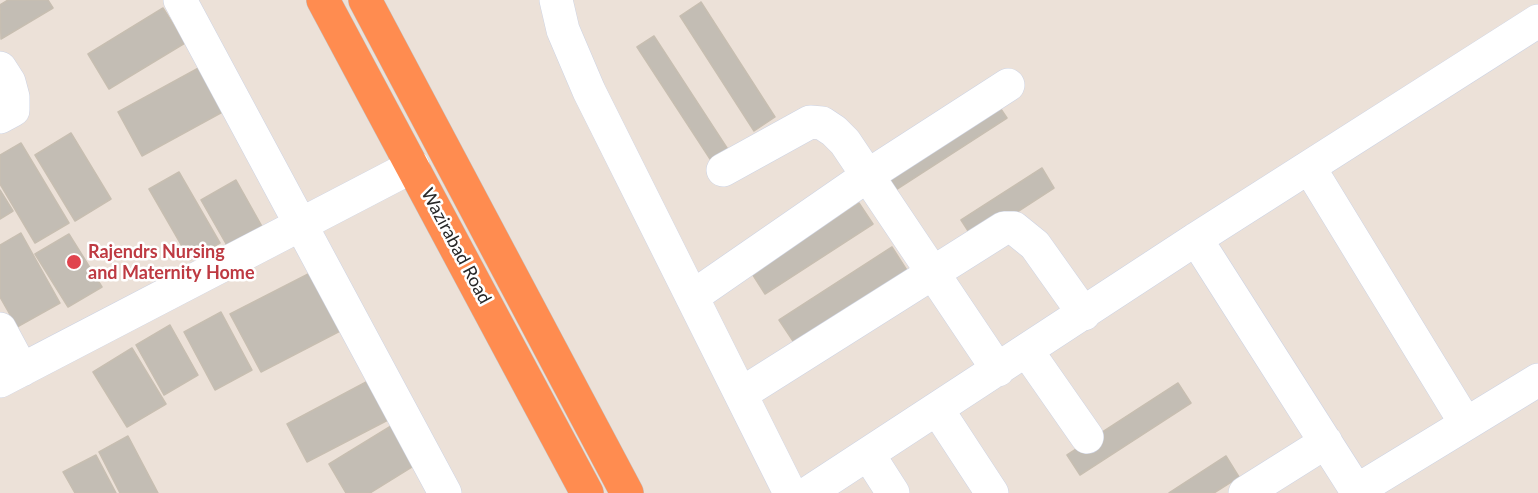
<!DOCTYPE html>
<html>
<head>
<meta charset="utf-8">
<style>
  body { margin:0 }
  canvas { display:block; background:#ece1d8 }
</style>
</head>
<body>
<canvas width="1538" height="493"></canvas>
<script>
const context = document.querySelector('canvas').getContext('2d');
context.lineJoin = 'round';
function paint(path, color) {
  context.fillStyle = color;
  context.fill(path, 'evenodd');
}
function poly(rows) {
  const path = new Path2D();
  for (const r of rows) {
    path.moveTo(r[0], r[1]);
    for (let i = 2; i < r.length; i += 2) path.lineTo(r[i], r[i + 1]);
  }
  return path;
}
function trace(path, color, width, dash) {
  context.strokeStyle = color;
  context.lineWidth = width;
  context.lineCap = dash ? 'butt' : 'round';
  context.setLineDash(dash || []);
  context.stroke(path);
}
function write(font, color, halo, rows, align = 'center') {
  context.font = font + ' Lato,sans-serif';
  context.lineWidth = 5;
  context.setLineDash([]);
  context.textBaseline = 'middle';
  context.strokeStyle = halo;
  context.fillStyle = color;
  for (const [text, x, y, turn = 0] of rows) {
    context.save();
    context.translate(x, y);
    context.rotate((+turn || 0) * Math.PI / 180);
    context.textAlign = isNaN(turn) ? turn : align;
    if (halo) context.strokeText(text, 0, 0);
    context.fillText(text, 0, 0);
    context.restore();
  }
}
const building = poly([
  [8,0,48,0,53,8,1,39,0,5,8,0],
  [701,2,775,117,754,131,680,16,701,2],
  [163,8,185,43,109,89,88,54,163,8],
  [654,36,729,151,712,162,637,47,654,36],
  [204,65,228,109,142,156,118,112,204,65],
  [992,96,1007,118,894,191,880,169,992,96],
  [71,133,111,199,75,221,35,155,71,133],
  [21,143,69,223,35,243,0,184,0,155,21,143],
  [1042,168,1054,188,974,240,961,220,1042,168],
  [179,172,220,243,190,260,149,189,179,172],
  [236,180,264,230,229,249,201,200,236,180],
  [0,190,13,211,0,219,0,190],
  [859,203,873,224,765,294,751,272,859,203],
  [21,233,60,303,17,327,0,297,0,245,21,233],
  [69,234,102,287,68,307,35,254,69,234],
  [892,247,908,272,795,344,779,320,892,247],
  [314,271,344,329,261,372,230,314,314,271],
  [221,312,252,370,215,390,184,332,221,312],
  [170,325,198,375,164,395,136,345,170,325],
  [132,348,166,404,127,427,93,372,132,348],
  [368,381,388,420,307,462,287,424,368,381],
  [1178,383,1191,403,1080,475,1067,455,1178,383],
  [391,426,415,465,370,493,346,493,329,464,391,426],
  [128,436,158,493,120,493,99,452,128,436],
  [96,455,116,493,75,493,63,472,96,455],
  [1226,456,1239,477,1214,493,1169,493,1226,456]
]);
paint(building, '#c3bdb4');
trace(building, '#c7beb1', 1.5);
const minor = poly([
  [180,0,445,493],
  [556,0,563,30,589,91,790,493],
  [0,68,9,82,13,97,13,110,0,117],
  [1309,167,1466,424],
  [723,170,810,122,822,123,834,131,845,142,998,370],
  [1196,239,1358,493],
  [692,297,867,176,1008,85],
  [0,329,22,370],
  [1027,351,1087,437],
  [0,381,413,166],
  [741,394,1004,228,1014,228,1035,245,1084,314],
  [937,409,992,493],
  [868,454,893,493],
  [1356,491,1538,380],
  [808,493,1196,239,1538,21],
  [1245,493,1326,442]
]);
const highway = poly([
  [323,0,587,493],
  [365,0,627,493]
]);
trace(minor, '#cdd3e3', 34);
trace(highway, '#c3c3c3', 34);
trace(minor, '#fff', 33);
trace(highway, '#ff8c50', 33);
for (const [x, y, r, color] of [
  [74,262,8,"#e0444e"]
]) {
  const dot = new Path2D();
  dot.arc(x, y, r, 0, 2 * Math.PI);
  context.fillStyle = color;
  context.fill(dot);
  trace(dot, '#fff', 2);
}
write('18px', '#282828', '#fff', [
  ["Wazirabad Road",456,246,62]
]);
write('bold 18px', '#be3a42', '#fff', [
  ["Rajendrs Nursing",88,252],
  ["and Maternity Home",88,273]
], 'left');
</script>
</body>
</html>
